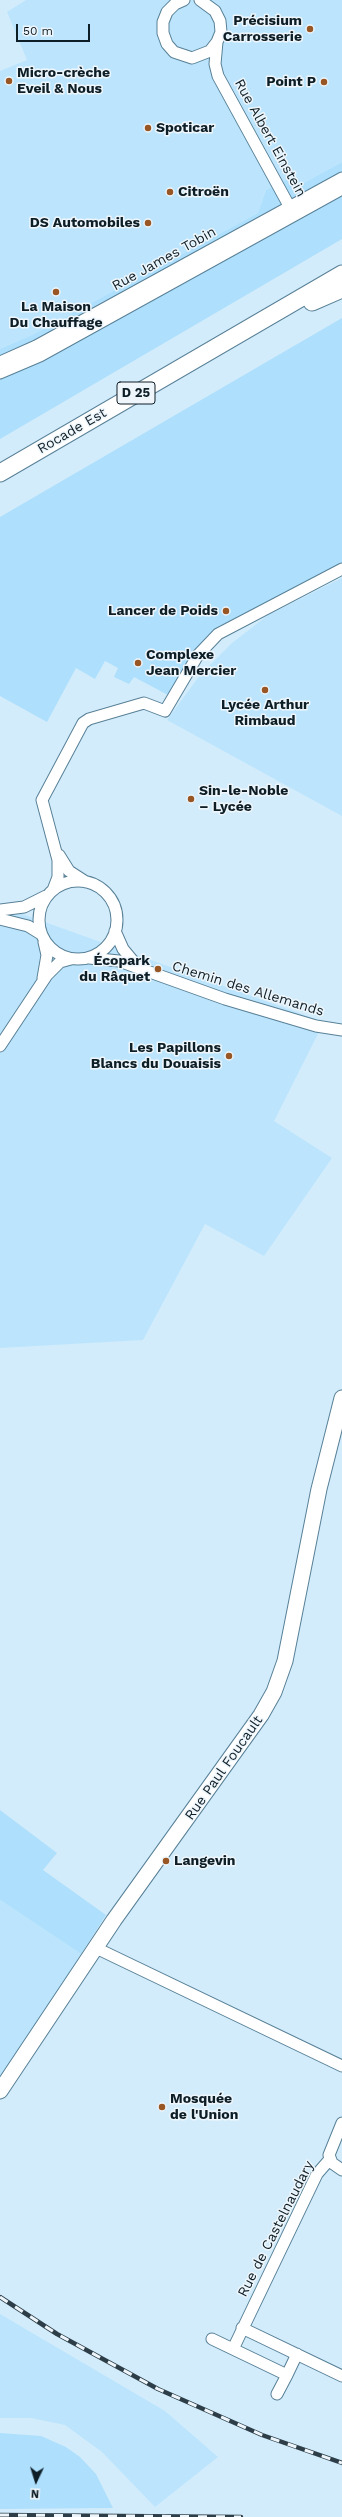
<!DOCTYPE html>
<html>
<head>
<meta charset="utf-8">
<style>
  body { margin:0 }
  #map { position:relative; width:342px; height:2517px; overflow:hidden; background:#d2ecfb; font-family:"Work Sans",sans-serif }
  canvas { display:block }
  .north { position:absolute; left:16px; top:2461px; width:40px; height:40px; -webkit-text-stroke:3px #eef6fb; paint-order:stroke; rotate:184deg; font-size:11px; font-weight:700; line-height:16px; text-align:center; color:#0e1e27 }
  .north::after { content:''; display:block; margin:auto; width:14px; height:18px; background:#0e1e27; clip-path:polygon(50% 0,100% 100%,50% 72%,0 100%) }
  .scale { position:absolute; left:16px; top:24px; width:74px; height:18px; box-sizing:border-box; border:2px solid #0e1e27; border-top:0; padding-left:5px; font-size:12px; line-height:14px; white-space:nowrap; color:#0e1e27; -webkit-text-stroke:3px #eef6fb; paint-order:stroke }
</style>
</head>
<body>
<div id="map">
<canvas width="342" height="2517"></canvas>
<div class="north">N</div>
<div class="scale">50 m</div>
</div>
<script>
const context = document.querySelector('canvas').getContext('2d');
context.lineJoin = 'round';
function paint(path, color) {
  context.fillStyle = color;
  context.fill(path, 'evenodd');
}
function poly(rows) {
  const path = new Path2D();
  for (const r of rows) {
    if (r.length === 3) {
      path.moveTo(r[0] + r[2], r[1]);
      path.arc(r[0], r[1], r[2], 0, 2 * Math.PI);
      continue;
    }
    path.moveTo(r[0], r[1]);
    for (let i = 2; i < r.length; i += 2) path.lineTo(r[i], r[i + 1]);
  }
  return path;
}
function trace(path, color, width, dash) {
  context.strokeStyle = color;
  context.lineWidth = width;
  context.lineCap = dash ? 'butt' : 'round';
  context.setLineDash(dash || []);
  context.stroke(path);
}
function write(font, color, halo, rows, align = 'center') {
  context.font = font + ' "Work Sans",sans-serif';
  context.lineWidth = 3;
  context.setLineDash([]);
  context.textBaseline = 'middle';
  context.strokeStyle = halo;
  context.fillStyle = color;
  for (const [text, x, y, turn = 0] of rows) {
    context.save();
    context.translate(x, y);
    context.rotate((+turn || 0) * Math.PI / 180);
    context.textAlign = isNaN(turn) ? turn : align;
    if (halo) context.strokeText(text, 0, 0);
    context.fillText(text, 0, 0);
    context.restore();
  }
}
paint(poly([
  [26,0,342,0,342,162,302,184,286,180,266,190,258,213,32,335,0,349,0,71,27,60,7,12],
  [342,578,342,816,167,720,200,675,232,643,268,615],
  [0,906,324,1022,274,1121,332,1158,264,1256,205,1224,143,1340,0,1348],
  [0,1900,81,1954,0,2080],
  [0,2314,165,2411,218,2457,155,2507,102,2452,65,2425,31,2418,0,2418]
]), '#bce5fd');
paint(poly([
  [342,162,342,239,0,439,0,349,32,335,258,213,266,190,286,180,302,184],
  [342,318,342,564,207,638,191,656,168,695,134,677,129,684,114,677,118,668,105,661,95,679,76,668,47,722,0,696,0,517],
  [0,1810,57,1853,43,1870,106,1915,81,1954,0,1900],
  [0,2433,41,2436,66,2447,80,2457,96,2474,113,2508,0,2509]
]), '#aedffc');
const street = poly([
  [184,0,175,4,167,12,163,22,163,33,167,44,174,52,192,58,210,51,217,42,221,32,220,21,215,11,200,0],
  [217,42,215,64,218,76,293,213],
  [0,362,36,346,342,178],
  [0,373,40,356,342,189],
  [59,855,69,871,86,882],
  [78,920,39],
  [53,890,58,877,58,860,42,800,83,723,89,719,144,703,165,711,198,655,218,634,342,569],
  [0,910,24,907,46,896],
  [0,919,28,926,41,934],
  [115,931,123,949,138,967],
  [89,958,119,961,225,999,316,1026,342,1030],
  [43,978,47,955,44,942],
  [0,1046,47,975,60,962,71,959],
  [96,1948,342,2066],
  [342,2123,329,2155,332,2163,342,2170],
  [242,2328,342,2376],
  [212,2339,287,2375,297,2354],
  [233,2349,317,2174,330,2159],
  [277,2394,287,2375]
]);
const secondary = poly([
  [0,2091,114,1920,261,1715,274,1692,285,1661,319,1489,342,1398]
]);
const primary = poly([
  [312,302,342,289],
  [0,473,342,274]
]);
trace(street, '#588097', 13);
trace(secondary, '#588097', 17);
trace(primary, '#588097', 19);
trace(street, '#fff', 11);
trace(secondary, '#fff', 15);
trace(primary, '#fff', 17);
const rail = poly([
  [0,2297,57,2334,158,2389,262,2435,342,2463],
  [0,2515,241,2517]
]);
trace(rail, '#2d3e48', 4.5);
trace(rail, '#eef6fb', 3, [9]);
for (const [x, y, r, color] of [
  [310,29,4,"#985625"],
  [9,81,4,"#985625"],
  [324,82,4,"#985625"],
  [148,128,4,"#985625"],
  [170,192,4,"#985625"],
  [148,223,4,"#985625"],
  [56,292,4,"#985625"],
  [226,611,4,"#985625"],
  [138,663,4,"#985625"],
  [265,690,4,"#985625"],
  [191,799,4,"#985625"],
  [158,969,4,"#985625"],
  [229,1056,4,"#985625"],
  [166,1861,4,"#985625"],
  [162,2107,4,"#985625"]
]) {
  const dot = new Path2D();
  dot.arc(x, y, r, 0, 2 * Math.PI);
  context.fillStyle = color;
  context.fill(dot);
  trace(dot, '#eef6fb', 1.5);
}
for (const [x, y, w] of [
  [136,393,38]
]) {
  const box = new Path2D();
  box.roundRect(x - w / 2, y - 11, w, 22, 3);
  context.fillStyle = '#eef6fb';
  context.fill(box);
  trace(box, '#0e1e27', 1);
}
write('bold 13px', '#0e1e27', null, [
  ["D 25",136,393]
]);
write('bold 14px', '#0e1e27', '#eef6fb', [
  ["Précisium",302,21,"right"],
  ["Carrosserie",302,37,"right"],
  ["Micro-crèche",17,73],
  ["Eveil & Nous",17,89],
  ["Point P",316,82,"right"],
  ["Spoticar",156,128],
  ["Citroën",178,192],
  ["DS Automobiles",140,223,"right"],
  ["La Maison",56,307,"center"],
  ["Du Chauffage",56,323,"center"],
  ["Lancer de Poids",218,611,"right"],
  ["Complexe",146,655],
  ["Jean Mercier",146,671],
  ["Lycée Arthur",265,705,"center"],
  ["Rimbaud",265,721,"center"],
  ["Sin-le-Noble",199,791],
  ["– Lycée",199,807],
  ["Écopark",150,961,"right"],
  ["du Râquet",150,977,"right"],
  ["Les Papillons",221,1048,"right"],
  ["Blancs du Douaisis",221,1064,"right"],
  ["Langevin",174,1861],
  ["Mosquée",170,2099],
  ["de l'Union",170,2115]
], 'left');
write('14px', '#0e1e27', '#eef6fb', [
  ["Rue Albert Einstein",270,138,61],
  ["Rue James Tobin",164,259,-29],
  ["Rocade Est",72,431,-30],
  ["Chemin des Allemands",248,989,17],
  ["Rue Paul Foucault",224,1768,-55],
  ["Rue de Castelnaudary",276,2229,-63]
]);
</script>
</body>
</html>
